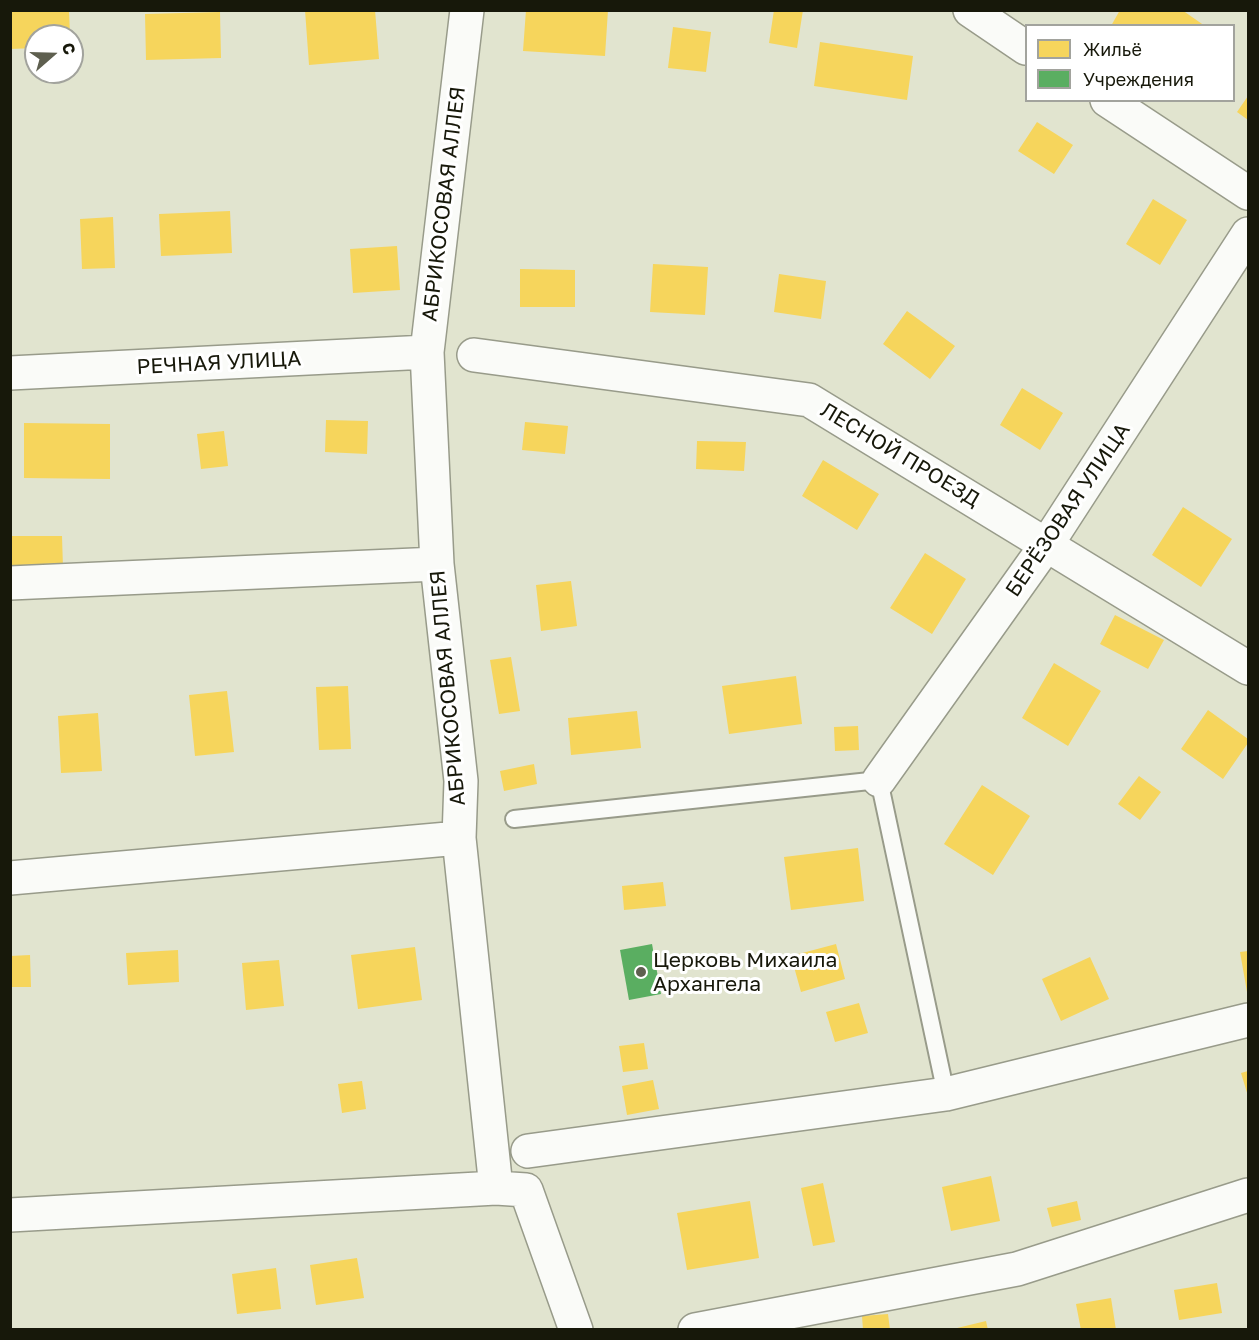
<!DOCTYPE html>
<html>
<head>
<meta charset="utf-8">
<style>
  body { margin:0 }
  #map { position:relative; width:1259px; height:1340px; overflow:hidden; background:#e1e4cf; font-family:"Golos Text",sans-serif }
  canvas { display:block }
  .frame { position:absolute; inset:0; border:12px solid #17180a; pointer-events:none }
  .legend { position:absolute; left:1025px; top:24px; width:210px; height:78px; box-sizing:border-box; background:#fff; border:2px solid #a2a39d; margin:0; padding:8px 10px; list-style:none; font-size:18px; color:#17180a }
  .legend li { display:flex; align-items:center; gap:12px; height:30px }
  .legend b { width:30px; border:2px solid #a2a39d }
  .north { position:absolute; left:24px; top:24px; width:60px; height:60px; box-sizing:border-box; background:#fff; border:2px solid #a2a39d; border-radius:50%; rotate:70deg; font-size:16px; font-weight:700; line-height:24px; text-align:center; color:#17180a }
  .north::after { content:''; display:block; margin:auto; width:21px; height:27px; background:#5e5f4f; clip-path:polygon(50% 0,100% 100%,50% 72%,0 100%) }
</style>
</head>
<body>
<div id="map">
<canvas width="1259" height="1340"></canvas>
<div class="frame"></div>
<ul class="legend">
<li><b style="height:16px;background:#f6d55c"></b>Жильё</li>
<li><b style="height:16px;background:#5aae61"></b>Учреждения</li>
</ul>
<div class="north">С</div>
</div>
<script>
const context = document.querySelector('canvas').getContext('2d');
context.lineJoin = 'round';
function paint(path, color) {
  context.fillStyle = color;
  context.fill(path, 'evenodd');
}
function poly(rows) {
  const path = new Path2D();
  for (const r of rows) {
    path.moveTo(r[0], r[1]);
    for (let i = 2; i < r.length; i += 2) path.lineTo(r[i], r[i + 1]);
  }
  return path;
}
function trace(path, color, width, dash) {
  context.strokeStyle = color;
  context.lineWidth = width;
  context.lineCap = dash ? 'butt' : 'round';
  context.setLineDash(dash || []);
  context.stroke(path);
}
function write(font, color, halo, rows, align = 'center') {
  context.font = font + ' "Golos Text",sans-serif';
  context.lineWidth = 6;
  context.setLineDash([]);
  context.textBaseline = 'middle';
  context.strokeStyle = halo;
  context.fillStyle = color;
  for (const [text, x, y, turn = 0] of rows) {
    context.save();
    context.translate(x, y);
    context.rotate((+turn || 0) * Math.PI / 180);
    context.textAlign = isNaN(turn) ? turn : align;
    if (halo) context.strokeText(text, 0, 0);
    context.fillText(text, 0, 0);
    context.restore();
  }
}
paint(poly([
  [10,10,69,10,70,36,36,36,36,48,10,49],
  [305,10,375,10,379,59,309,65],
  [526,10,608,10,605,56,523,51],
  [774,10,803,10,797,48,769,43],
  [1120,10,1182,10,1205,26,1111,26],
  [220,12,221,58,146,60,145,14],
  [673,27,711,32,706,72,668,68],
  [820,42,913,56,907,100,814,86],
  [1248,96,1248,120,1237,112],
  [1037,122,1073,145,1054,174,1018,151],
  [1153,199,1187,220,1160,265,1126,244],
  [230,211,232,253,161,256,159,214],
  [113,217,115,268,82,269,80,219],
  [397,246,400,290,353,293,350,249],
  [653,264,708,267,705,315,650,312],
  [520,269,575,270,575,307,520,307],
  [779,274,826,281,821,319,774,312],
  [907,311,955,346,930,379,883,344],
  [1022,388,1063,413,1040,450,1000,425],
  [326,420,368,421,367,454,325,452],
  [525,422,568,426,565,454,522,450],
  [24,423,110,424,110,479,24,478],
  [224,431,228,466,201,469,197,434],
  [697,441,746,442,744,471,696,469],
  [823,460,879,494,857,530,802,496],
  [1183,507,1232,539,1201,587,1152,555],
  [10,536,62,536,63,568,10,569],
  [925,553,966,579,932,634,890,608],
  [571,581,577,626,541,631,536,585],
  [1115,615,1164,640,1148,669,1100,644],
  [511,657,520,711,499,714,490,660],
  [1054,663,1101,691,1068,746,1022,718],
  [796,676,802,724,729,734,722,686],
  [348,686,351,749,319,750,316,687],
  [227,691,234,752,195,756,189,695],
  [1208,710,1248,739,1248,743,1223,779,1181,749],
  [637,711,641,748,571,755,568,718],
  [98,713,102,771,61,773,58,716],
  [858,726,859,750,835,751,834,727],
  [534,764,537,784,504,791,500,771],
  [1139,776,1161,792,1140,820,1118,804],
  [982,785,1030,816,993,875,944,844],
  [858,848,864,901,791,910,784,857],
  [663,882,666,906,624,910,622,886],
  [836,944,845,979,801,992,791,956],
  [415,947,422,1000,358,1009,351,955],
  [178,950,179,982,128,985,126,953],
  [1248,951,1248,991,1247,992,1240,952],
  [30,955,31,987,10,987,10,956],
  [1090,957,1109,999,1061,1021,1042,979],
  [279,960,284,1006,246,1010,242,963],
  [859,1003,868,1033,835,1042,826,1012],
  [644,1043,648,1069,623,1072,619,1046],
  [1248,1071,1248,1096,1241,1073],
  [653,1080,659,1109,627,1115,622,1086],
  [362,1081,366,1109,342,1113,338,1084],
  [991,1176,1000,1221,951,1231,942,1187],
  [823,1183,835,1242,813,1246,801,1188],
  [750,1201,759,1258,687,1270,677,1213],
  [1077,1201,1081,1220,1052,1227,1047,1208],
  [357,1258,364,1298,316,1305,310,1265],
  [276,1268,281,1309,237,1314,232,1274],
  [1217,1283,1222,1313,1179,1320,1174,1290],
  [1111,1298,1116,1330,1081,1330,1076,1304],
  [888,1314,890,1330,863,1330,862,1316],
  [986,1321,988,1330,953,1330,953,1329]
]), '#f6d55c');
paint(poly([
  [652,944,661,994,629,1000,620,950]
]), '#5aae61');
const service = poly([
  [514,819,879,780,946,1094]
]);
const minor = poly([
  [467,10,427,352,437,564,461,781,459,838,496,1188,526,1190,576,1330],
  [970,10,1026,48],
  [1107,100,1248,193],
  [474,355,809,400,1248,668],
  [10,373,427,352],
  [10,583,437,564],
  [879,780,1047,544,1248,234],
  [10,878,459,838],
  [528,1151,946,1094,1248,1020],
  [10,1215,496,1188],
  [695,1330,1017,1269,1248,1195]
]);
trace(service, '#989b8a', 20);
trace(minor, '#989b8a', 36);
trace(service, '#fafbf8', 16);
trace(minor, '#fafbf8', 33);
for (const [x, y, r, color] of [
  [641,972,6,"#5e5f4f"]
]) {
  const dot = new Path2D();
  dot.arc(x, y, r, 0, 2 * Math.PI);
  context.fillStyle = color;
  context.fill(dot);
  trace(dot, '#fff', 2);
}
write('21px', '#17180a', '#fff', [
  ["АБРИКОСОВАЯ АЛЛЕЯ",444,204,-83],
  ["РЕЧНАЯ УЛИЦА",219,363,-3],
  ["ЛЕСНОЙ ПРОЕЗД",900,455,31],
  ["БЕРЁЗОВАЯ УЛИЦА",1068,510,-56],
  ["АБРИКОСОВАЯ АЛЛЕЯ",448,688,-95]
]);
write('21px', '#17180a', '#fff', [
  ["Церковь Михаила",653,960],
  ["Архангела",653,984]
], 'left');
</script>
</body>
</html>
